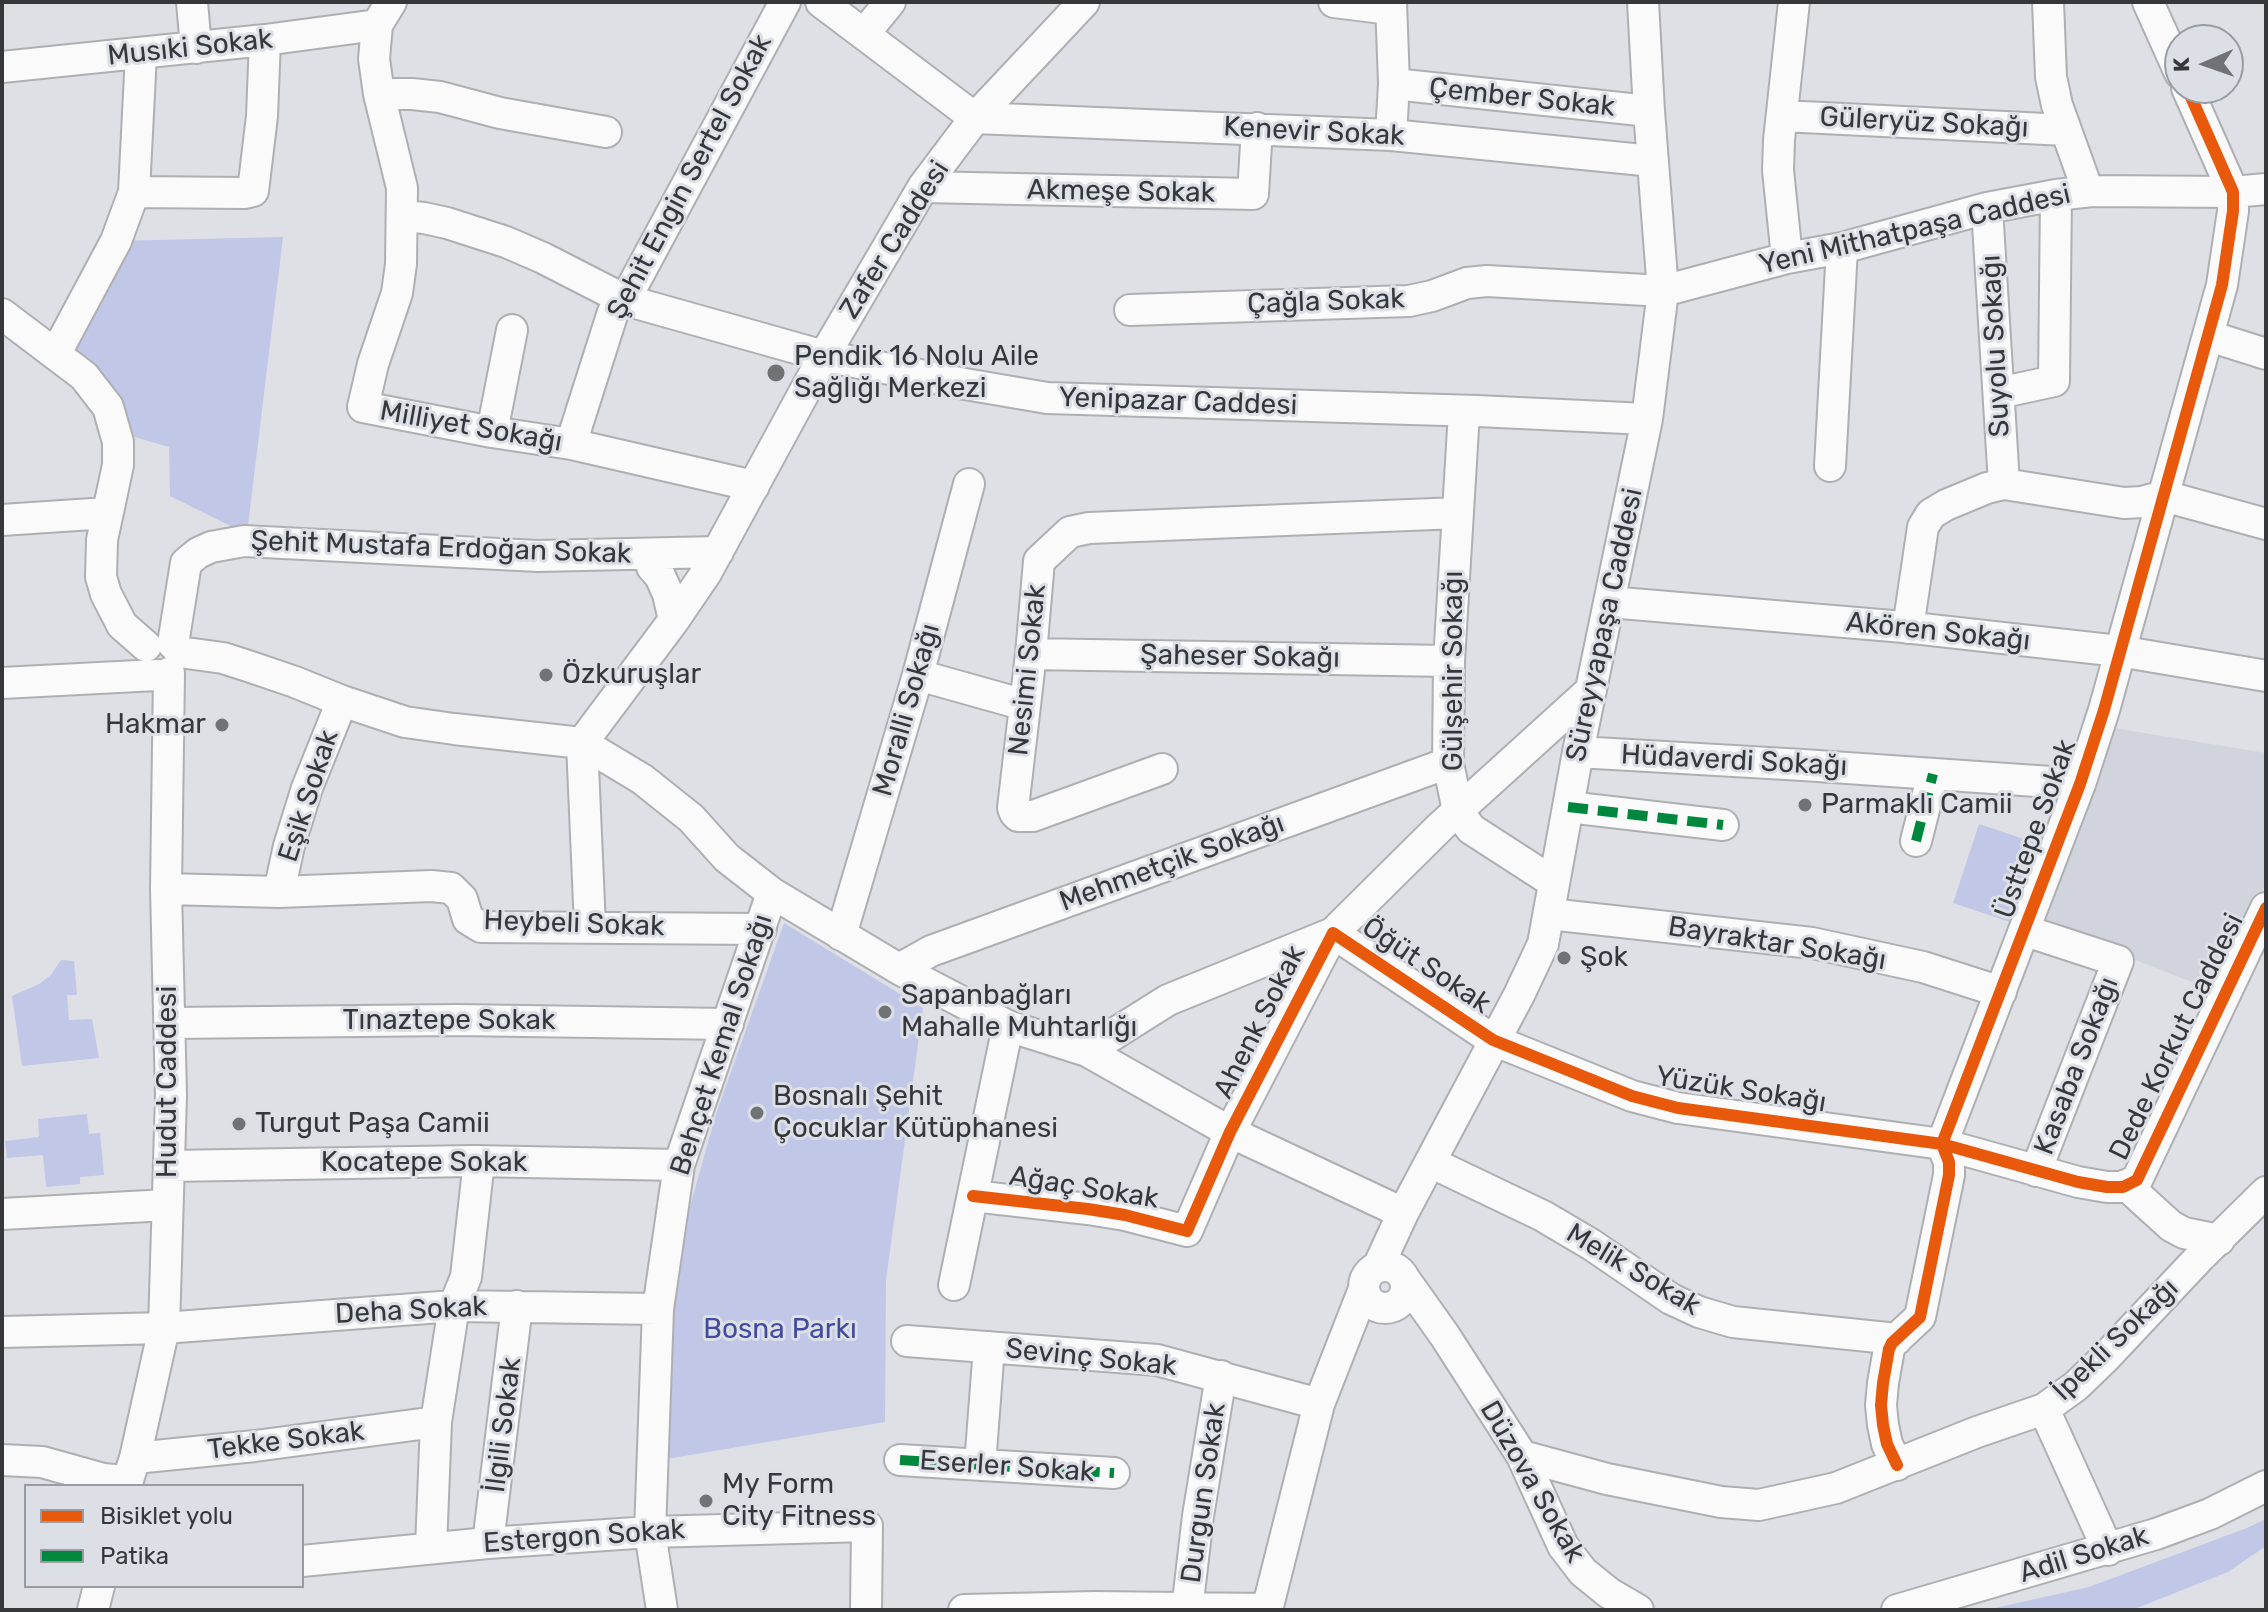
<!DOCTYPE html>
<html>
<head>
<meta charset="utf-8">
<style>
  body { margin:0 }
  #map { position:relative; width:2268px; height:1612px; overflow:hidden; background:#dfe0e5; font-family:Rubik,sans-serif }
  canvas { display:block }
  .frame { position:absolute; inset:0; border:4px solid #36373a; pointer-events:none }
  .legend { position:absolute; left:24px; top:1484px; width:280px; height:104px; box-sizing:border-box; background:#dddfe7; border:2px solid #9a9ca2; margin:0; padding:10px 14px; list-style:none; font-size:24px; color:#36373a }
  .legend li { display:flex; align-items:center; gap:16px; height:40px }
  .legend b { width:40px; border:2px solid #9a9ca2 }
  .north { position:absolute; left:2164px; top:24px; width:80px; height:80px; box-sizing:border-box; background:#dddfe7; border:2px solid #9a9ca2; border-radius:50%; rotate:268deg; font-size:22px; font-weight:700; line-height:32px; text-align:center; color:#36373a }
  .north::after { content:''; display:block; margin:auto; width:28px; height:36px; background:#717276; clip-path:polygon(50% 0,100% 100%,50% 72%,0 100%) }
</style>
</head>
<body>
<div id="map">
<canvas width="2268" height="1612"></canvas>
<div class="frame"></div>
<ul class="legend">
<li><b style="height:10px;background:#e8590c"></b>Bisiklet yolu</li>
<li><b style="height:10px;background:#00873e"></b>Patika</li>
</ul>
<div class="north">K</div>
</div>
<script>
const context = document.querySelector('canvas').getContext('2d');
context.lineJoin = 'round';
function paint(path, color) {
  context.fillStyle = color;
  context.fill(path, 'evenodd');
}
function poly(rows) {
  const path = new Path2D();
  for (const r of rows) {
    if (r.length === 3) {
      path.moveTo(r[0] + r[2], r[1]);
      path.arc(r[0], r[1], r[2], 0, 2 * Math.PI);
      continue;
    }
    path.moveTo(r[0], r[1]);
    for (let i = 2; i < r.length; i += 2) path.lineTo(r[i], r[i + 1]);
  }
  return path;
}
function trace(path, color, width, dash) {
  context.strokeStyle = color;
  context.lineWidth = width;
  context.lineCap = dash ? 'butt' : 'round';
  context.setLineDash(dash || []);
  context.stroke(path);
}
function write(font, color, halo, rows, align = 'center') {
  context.font = font + ' Rubik,sans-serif';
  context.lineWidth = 6;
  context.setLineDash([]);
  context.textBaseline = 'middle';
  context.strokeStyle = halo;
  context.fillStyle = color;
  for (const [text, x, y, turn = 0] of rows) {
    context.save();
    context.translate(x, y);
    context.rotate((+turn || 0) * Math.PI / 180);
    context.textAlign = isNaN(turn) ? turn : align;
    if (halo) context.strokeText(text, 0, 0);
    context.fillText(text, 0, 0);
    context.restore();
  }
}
paint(poly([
  [2114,728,2266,753,2266,882,2217,992,2044,924]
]), '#d1d3dd');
paint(poly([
  [283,237,247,534,170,496,169,447,131,436,63,347,112,241],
  [1979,824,2039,844,2013,923,1953,903],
  [784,923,923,1008,886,1280,885,1422,661,1460,681,1239,716,1114],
  [61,960,74,961,77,995,67,995,69,1020,92,1019,99,1058,22,1066,12,996,39,984,51,975],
  [87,1114,89,1134,100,1133,104,1175,80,1177,80,1184,46,1187,43,1155,7,1158,5,1141,39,1137,38,1119],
  [2266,1519,2266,1546,2228,1572,2132,1610,1986,1610,2089,1587,2247,1528]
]), '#c0c7e7');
const minor = poly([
  [192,2,196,48],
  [391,2,377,25,374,59,379,94,402,188,401,264,397,293,373,364,363,407,492,432,571,444,754,486],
  [821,2,975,118,1391,135,1653,161],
  [1334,2,1390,9],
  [1391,2,1394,84,1391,135],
  [2048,2,2051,77,2057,105,2088,191],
  [2148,2,2180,73],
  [864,34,890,2],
  [2,67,265,40,377,25],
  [1394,84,1649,111],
  [379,94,412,94,440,97,500,113,606,132],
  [1782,116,2066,130],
  [923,187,1253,194,1257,128],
  [134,192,245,193,253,191,262,116,265,40],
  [1987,208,2004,484],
  [402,216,424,218,447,223,506,242,543,258,625,300,824,356,965,384,1047,398,1477,411,1647,419],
  [1787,258,1778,170,1779,140,1794,2],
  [1130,310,1409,301,1432,296,1467,283,1487,281,1663,291,1787,258,1842,248,1987,208,2056,195,2092,191,2233,192,2266,189],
  [2,314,84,376,108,407,118,442,118,465,102,540,101,577,106,594,122,625,146,646],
  [2209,336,2266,354],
  [56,353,116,241,134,192,141,54],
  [1999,393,2054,381,2056,195],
  [1464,412,1449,661,1448,763,1458,811,1471,829,1553,882],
  [492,432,512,330],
  [571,444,613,312,625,300,785,2],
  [1830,466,1842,248],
  [2,520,107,513],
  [652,567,660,576,668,594,674,620],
  [1609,602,1904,627,2119,651,2266,676],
  [1908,628,1923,527,1931,514,1946,505,1987,488,2004,484,2124,503,2142,502,2164,496,2266,524],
  [173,644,186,563,198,553,211,547,244,541,538,556,718,552],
  [179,652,223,658,251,667,295,682,342,701,405,722,454,729,582,743,642,779,691,818,727,858,772,893,899,969,1008,1026,1087,1051,1230,1132,1403,1213],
  [1031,654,1449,661],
  [918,675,1025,705],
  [2,683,157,675],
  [1578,752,1803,765,2080,784],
  [1162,769,1033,816,1018,816,1015,813,1013,808,1031,654,1039,561,1070,532,1089,528,1458,513],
  [1568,807,1723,825],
  [1916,841,1933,774],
  [166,889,279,892,431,886,451,888,462,899,468,919,481,927,761,929],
  [279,892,289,846,307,788,342,701],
  [1549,914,1812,943,1923,967,2001,992],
  [590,927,582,743,674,620,706,573,824,356,923,187,975,118,1084,2],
  [2026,931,2118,961,2036,1171],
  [841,935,918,675,969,484],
  [899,969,931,951,1448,763],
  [170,1023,456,1020,728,1024],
  [1087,1051,1168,1000,1333,933,1441,826,1591,690],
  [1430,1162,1543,1216,1592,1245,1671,1299,1699,1312,1733,1322,1897,1339],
  [169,1166,473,1161,679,1165],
  [2126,1185,2171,1226,2184,1233,2219,1240],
  [973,1196,1088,1209,1125,1215,1187,1231,1230,1132,1333,933,1493,1040,1632,1096,1678,1108,1942,1144,2078,1182,2107,1187,2123,1187,2137,1180,2266,908],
  [2,1214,167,1205],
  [1385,1287,21],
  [1378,1267,1403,1213,1519,995,1543,944,1578,752,1647,419,1663,291,1649,111,1643,2],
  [1406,1281,1445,1336,1522,1456,1563,1546,1583,1572,1609,1593,1638,1610],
  [954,1285,1008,1026],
  [2,1332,164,1328,454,1306,658,1309],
  [907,1341,1157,1360,1319,1404],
  [2044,1409,2108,1550],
  [1522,1456,1607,1479,1721,1502,1759,1505,1836,1488,1977,1432,2044,1409,2076,1386,2105,1358,2200,1257,2266,1192],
  [135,1458,255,1446,436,1422],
  [2,1460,42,1462,103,1479,128,1481],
  [900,1460,1114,1473],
  [980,1465,989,1347],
  [1897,1465,1887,1444,1883,1425,1881,1405,1883,1383,1889,1349,1892,1343,1920,1317,1949,1175,1949,1162,1942,1144,2080,784,2104,710,2222,285,2233,211,2233,192,2187,88],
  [126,1486,135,1458,164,1328,171,1095,166,889,169,673],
  [488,1543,517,1306],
  [431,1548,436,1422,454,1306,466,1277,479,1161],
  [302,1561,488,1543,650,1532,867,1526,866,1610],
  [93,1610,99,1586],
  [662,1610,650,1532,658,1309,679,1165,772,893],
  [964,1610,1095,1607,1268,1609],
  [1187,1610,1198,1516,1221,1376],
  [1267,1610,1319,1404,1364,1289],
  [1897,1610,2156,1534,2210,1514,2266,1486]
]);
trace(minor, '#aeafb2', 34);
trace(minor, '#fafafb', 30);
trace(poly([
  [1568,807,1723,825],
  [1916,841,1933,774],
  [900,1460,1114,1473]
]), '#00873e', 10, [20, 10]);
trace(poly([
  [973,1196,1088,1209,1125,1215,1187,1231,1230,1132,1333,933,1493,1040,1632,1096,1678,1108,1942,1144,2078,1182,2107,1187,2123,1187,2137,1180,2266,908],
  [1897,1465,1887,1444,1883,1425,1881,1405,1883,1383,1889,1349,1892,1343,1920,1317,1949,1175,1949,1162,1942,1144,2080,784,2104,710,2222,285,2233,211,2233,192,2187,88]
]), '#e8590c', 12);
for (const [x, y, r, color] of [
  [776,373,10,"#717276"],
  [546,675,8,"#717276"],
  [222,725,8,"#717276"],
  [1805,805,8,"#717276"],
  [1564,958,8,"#717276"],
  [885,1012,8,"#717276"],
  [757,1113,8,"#717276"],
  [239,1124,8,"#717276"],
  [706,1501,8,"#717276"]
]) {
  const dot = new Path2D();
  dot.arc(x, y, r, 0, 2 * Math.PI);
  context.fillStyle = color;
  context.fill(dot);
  trace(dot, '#dddfe7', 3);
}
write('28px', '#36373a', '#dddfe7', [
  ["Musıki Sokak",190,48,-6],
  ["Çember Sokak",1522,98,6],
  ["Güleryüz Sokağı",1924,123,3],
  ["Kenevir Sokak",1314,132,3],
  ["Şehit Engin Sertel Sokak",690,177,-62],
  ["Akmeşe Sokak",1121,192,1],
  ["Yeni Mithatpaşa Caddesi",1915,230,-13],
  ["Zafer Caddesi",895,240,-58],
  ["Çağla Sokak",1326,302,-2],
  ["Suyolu Sokağı",1996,346,-93],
  ["Yenipazar Caddesi",1178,402,2],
  ["Milliyet Sokağı",471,427,10],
  ["Şehit Mustafa Erdoğan Sokak",441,548,2],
  ["Süreyyapaşa Caddesi",1605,625,-78],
  ["Akören Sokağı",1938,632,6],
  ["Şaheser Sokağı",1240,657,1],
  ["Nesimi Sokak",1028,670,-84],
  ["Gülşehir Sokağı",1454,671,-90],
  ["Moralli Sokağı",907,710,-74],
  ["Hüdaverdi Sokağı",1734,761,3],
  ["Eşik Sokak",309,796,-72],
  ["Üsttepe Sokak",2036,829,-70],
  ["Mehmetçik Sokağı",1172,863,-20],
  ["Heybeli Sokak",574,924,2],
  ["Bayraktar Sokağı",1777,944,9],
  ["Öğüt Sokak",1426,966,34],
  ["Tınaztepe Sokak",449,1021],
  ["Ahenk Sokak",1260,1022,-63],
  ["Dede Korkut Caddesi",2177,1037,-64],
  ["Behçet Kemal Sokağı",722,1045,-72],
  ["Kasaba Sokağı",2077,1066,-69],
  ["Hudut Caddesi",168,1082,-90],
  ["Yüzük Sokağı",1741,1090,9],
  ["Kocatepe Sokak",424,1163],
  ["Ağaç Sokak",1084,1188,9],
  ["Melik Sokak",1633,1270,31],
  ["Deha Sokak",411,1311,-3],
  ["İpekli Sokağı",2116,1340,-44],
  ["Sevinç Sokak",1091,1358,6],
  ["İlgili Sokak",504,1425,-83],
  ["Tekke Sokak",286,1441,-7],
  ["Eserler Sokak",1007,1467,4],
  ["Düzova Sokak",1532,1482,60],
  ["Durgun Sokak",1204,1493,-82],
  ["Estergon Sokak",584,1537,-4],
  ["Adil Sokak",2084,1555,-17]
]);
write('28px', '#36373a', '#dddfe7', [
  ["Pendik 16 Nolu Aile",794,357],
  ["Sağlığı Merkezi",794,389],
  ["Özkuruşlar",562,675],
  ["Hakmar",206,725,"right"],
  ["Parmaklı Camii",1821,805],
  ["Şok",1580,958],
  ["Sapanbağları",901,996],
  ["Mahalle Muhtarlığı",901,1028],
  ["Bosnalı Şehit",773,1097],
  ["Çocuklar Kütüphanesi",773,1129],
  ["Turgut Paşa Camii",255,1124],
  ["My Form",722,1485],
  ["City Fitness",722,1517]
], 'left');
write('28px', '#414b9f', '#dddfe7', [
  ["Bosna Parkı",780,1330]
]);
</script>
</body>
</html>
